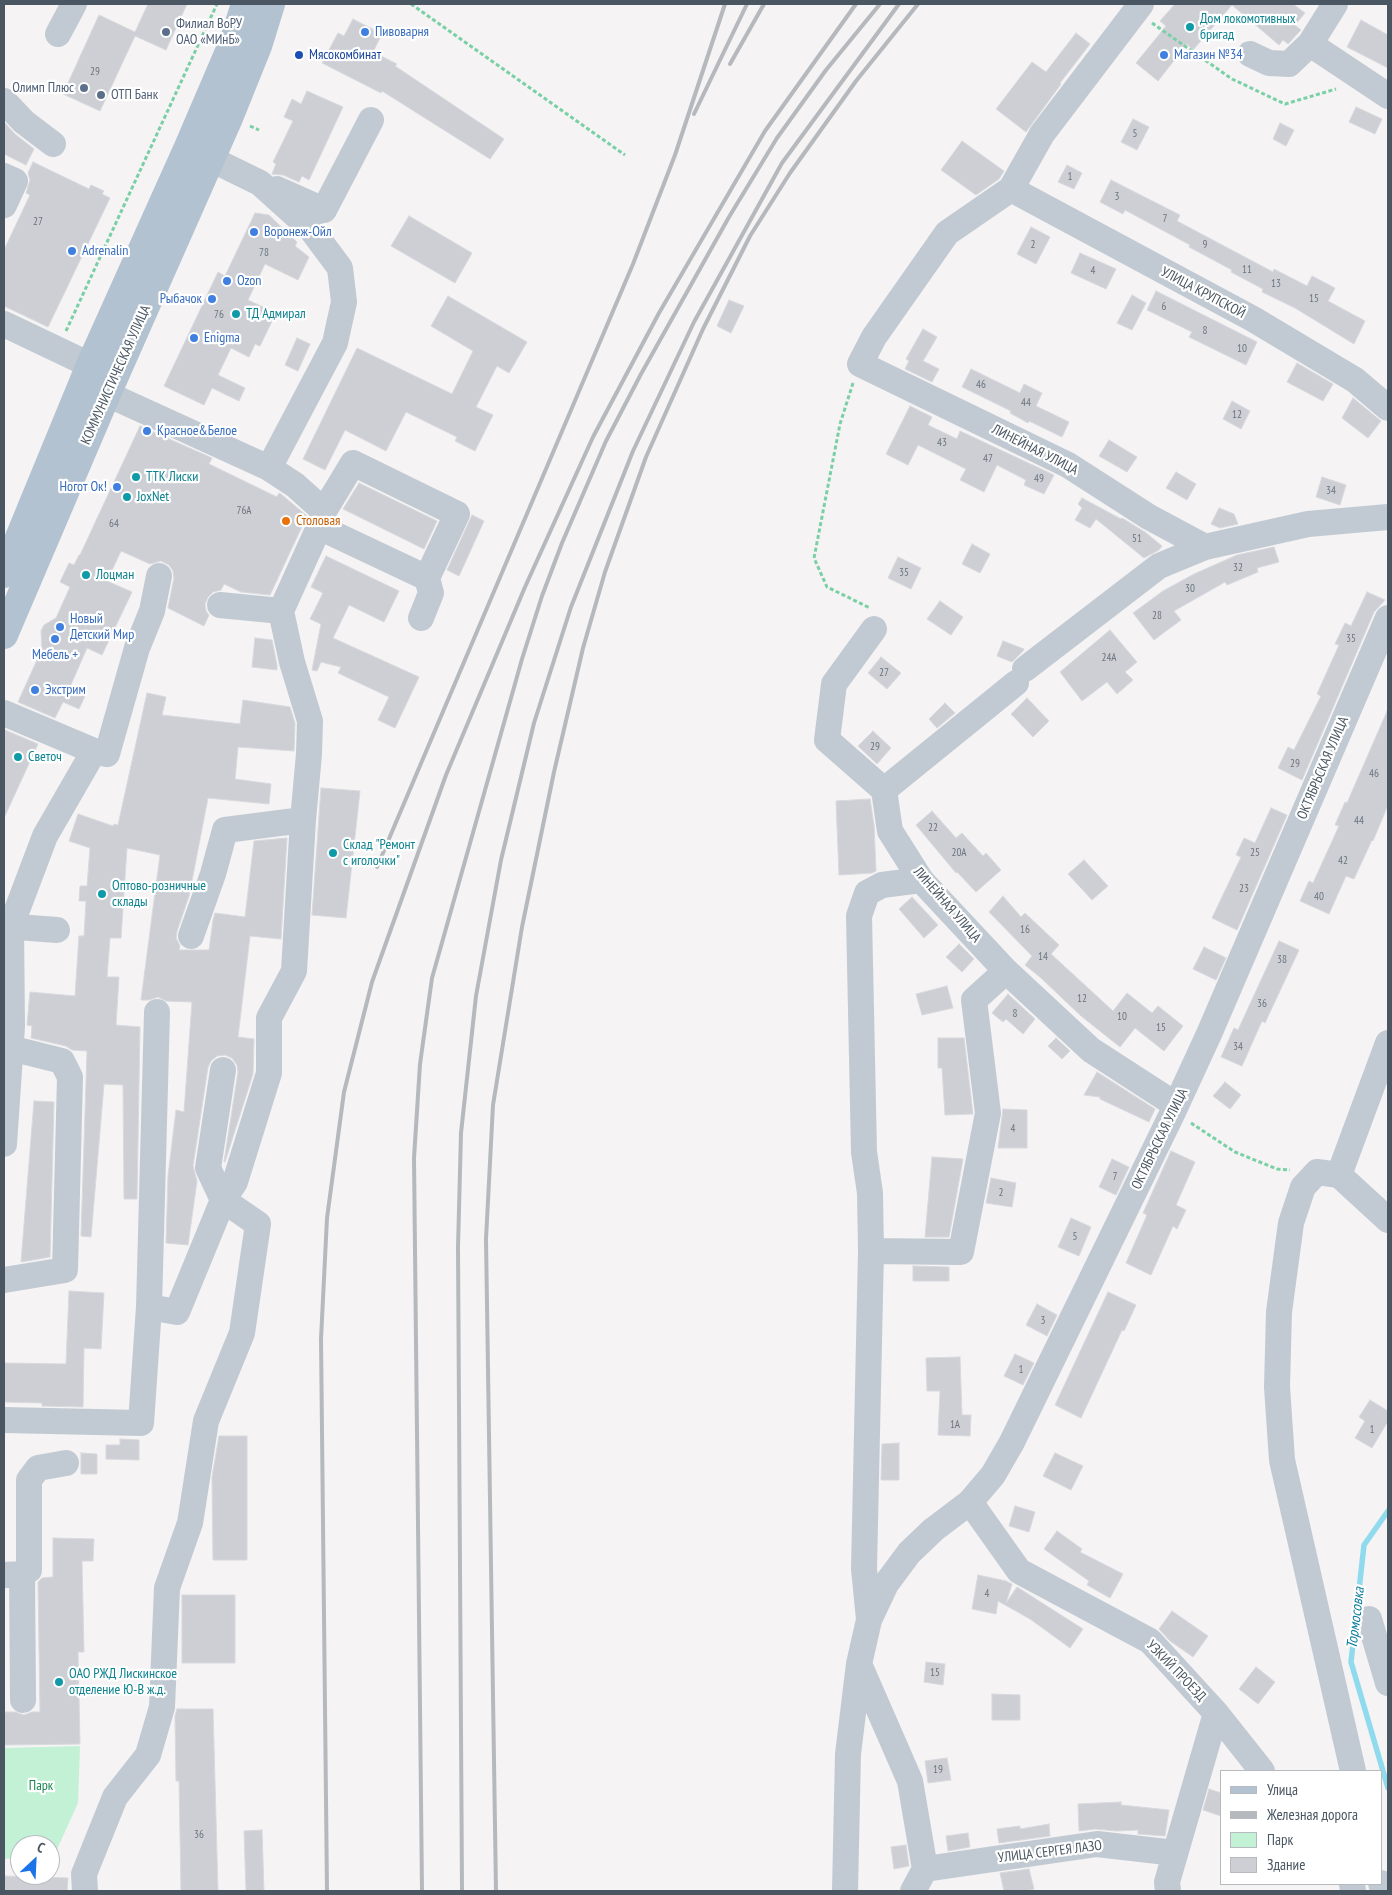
<!DOCTYPE html>
<html>
<head>
<meta charset="utf-8">
<style>
  body { margin:0 }
  #map { position:relative; width:1392px; height:1895px; overflow:hidden; background:#f5f3f3; font-family:"PT Sans Narrow",sans-serif }
  canvas { display:block }
  .frame { position:absolute; inset:0; border:5px solid #4a5661; pointer-events:none }
  .legend { position:absolute; left:1220px; top:1770px; width:162px; height:115px; box-sizing:border-box; background:#fff; border:1px solid #b7bbc0; margin:0; padding:6px 9px; list-style:none; font-size:15px; color:#4a5661 }
  .legend li { display:flex; align-items:center; gap:10px; height:25px }
  .legend b { width:25px; border:1px solid #b7bbc0 }
  .north { position:absolute; left:10px; top:1835px; width:50px; height:50px; box-sizing:border-box; background:#fff; border:1px solid #b7bbc0; border-radius:50%; rotate:25deg; font-size:14px; font-weight:700; line-height:20px; text-align:center; color:#4a5661 }
  .north::after { content:''; display:block; margin:auto; width:18px; height:22px; background:#1a73e8; clip-path:polygon(50% 0,100% 100%,50% 72%,0 100%) }
</style>
</head>
<body>
<div id="map">
<canvas width="1392" height="1895"></canvas>
<div class="frame"></div>
<ul class="legend">
<li><b style="height:6px;background:#b3c2d1"></b>Улица</li>
<li><b style="height:6px;background:#b5b8bd"></b>Железная дорога</li>
<li><b style="height:14px;background:#c3f1d5"></b>Парк</li>
<li><b style="height:14px;background:#cdcfd5"></b>Здание</li>
</ul>
<div class="north">С</div>
</div>
<script>
const context = document.querySelector('canvas').getContext('2d');
context.lineJoin = 'round';
function paint(path, color) {
  context.fillStyle = color;
  context.fill(path, 'evenodd');
}
function poly(rows) {
  const path = new Path2D();
  for (const r of rows) {
    path.moveTo(r[0], r[1]);
    for (let i = 2; i < r.length; i += 2) path.lineTo(r[i], r[i + 1]);
  }
  return path;
}
function trace(path, color, width, dash) {
  context.strokeStyle = color;
  context.lineWidth = width;
  context.lineCap = dash ? 'butt' : 'round';
  context.setLineDash(dash || []);
  context.stroke(path);
}
function write(font, color, halo, rows, align = 'center') {
  context.font = font + ' "PT Sans Narrow",sans-serif';
  context.lineWidth = 4.5;
  context.setLineDash([]);
  context.textBaseline = 'middle';
  context.strokeStyle = halo;
  context.fillStyle = color;
  for (const [text, x, y, turn = 0] of rows) {
    context.save();
    context.translate(x, y);
    context.rotate((+turn || 0) * Math.PI / 180);
    context.textAlign = isNaN(turn) ? turn : align;
    if (halo) context.strokeText(text, 0, 0);
    context.fillText(text, 0, 0);
    context.restore();
  }
}
paint(poly([
  [80,1746,78,1803,54,1856,50,1856,50,1845,20,1845,20,1858,4,1859,4,1748]
]), '#c3f1d5');
trace(poly([
  [1388,1511,1364,1545,1351,1662,1388,1788]
]), '#90daee', 5.5);
const building = poly([
  [148,4,187,4,166,50,135,36,100,111,63,94,99,15,135,32,148,4],
  [1175,4,1293,4,1305,13,1295,25,1301,30,1300,31,1288,44,1283,40,1279,45,1232,5,1193,50,1187,44,1158,81,1136,63,1166,26,1160,21,1175,4],
  [353,19,382,34,373,52,397,64,395,66,504,139,490,159,382,91,381,93,322,63,338,33,344,36,353,19],
  [1361,20,1388,35,1388,68,1347,47,1361,20],
  [1076,33,1090,44,1060,83,1061,84,1026,132,996,109,1032,62,1046,72,1076,33],
  [307,91,343,107,309,180,302,176,299,182,283,175,272,174,276,164,273,162,293,121,284,117,292,99,301,104,307,91],
  [1356,107,1382,119,1375,134,1349,122,1356,107],
  [1133,119,1149,127,1137,150,1121,142,1133,119],
  [4,122,15,134,34,149,26,165,4,154,4,122],
  [1280,123,1294,130,1286,146,1273,139,1280,123],
  [962,141,1004,171,999,179,976,195,941,170,962,141],
  [33,162,89,189,91,185,104,191,102,194,110,198,48,327,4,306,4,250,30,195,26,193,30,180,28,173,33,162],
  [1067,165,1082,173,1074,189,1058,182,1067,165],
  [1111,180,1180,215,1177,221,1273,272,1274,269,1307,286,1312,276,1335,288,1328,301,1365,321,1354,344,1295,308,1262,292,1263,289,1231,272,1232,270,1189,247,1190,245,1125,210,1123,214,1100,202,1111,180],
  [255,213,269,215,297,242,295,246,309,257,298,280,265,264,248,300,276,313,260,346,255,344,249,357,231,348,218,375,245,388,239,401,212,388,204,405,164,386,218,272,225,276,255,213],
  [409,216,472,253,455,283,391,246,409,216],
  [1031,227,1050,237,1036,264,1017,254,1031,227],
  [1080,253,1116,269,1106,289,1071,273,1080,253],
  [1156,291,1257,342,1246,365,1189,337,1192,332,1147,310,1156,291],
  [1132,295,1146,303,1132,330,1117,323,1132,295],
  [448,296,527,342,509,373,497,366,476,407,493,415,475,451,455,441,457,437,406,412,386,451,345,430,325,470,303,459,357,348,452,394,473,351,431,326,448,296],
  [729,300,744,306,731,333,717,326,729,300],
  [923,329,937,337,923,361,939,369,932,382,905,369,909,361,906,359,923,329],
  [297,338,310,344,298,371,285,365,297,338],
  [1297,363,1333,384,1323,401,1287,382,1297,363],
  [971,369,1020,393,1024,384,1042,393,1036,406,1069,422,1062,437,1029,421,1028,423,1010,413,1011,411,962,387,971,369],
  [1353,398,1381,421,1368,438,1342,418,1353,398],
  [1232,401,1250,411,1241,429,1223,419,1232,401],
  [910,406,932,417,928,425,957,439,960,431,1054,475,1044,494,1024,485,1026,480,997,465,984,492,960,480,966,469,918,445,908,465,886,454,910,406],
  [140,426,212,458,209,464,277,497,279,493,281,494,307,516,270,595,241,592,224,584,221,590,213,592,208,597,205,604,206,611,209,615,204,626,168,608,174,578,173,571,169,565,161,561,150,564,121,551,107,581,132,592,102,655,87,648,70,687,86,694,79,709,63,702,55,718,18,702,42,649,41,631,44,625,56,618,70,587,60,582,69,563,74,565,79,555,80,555,140,426],
  [1109,440,1137,457,1127,472,1099,456,1109,440],
  [1176,472,1196,484,1187,500,1166,488,1176,472],
  [1322,477,1346,485,1340,505,1316,497,1322,477],
  [359,483,437,521,424,549,343,509,359,483],
  [1082,498,1121,519,1122,518,1145,532,1162,546,1159,550,1144,558,1096,519,1090,528,1075,520,1082,508,1078,504,1082,498],
  [1219,508,1234,514,1238,524,1220,528,1211,524,1219,508],
  [472,515,484,521,459,576,447,570,472,515],
  [972,544,990,554,980,573,962,564,972,544],
  [1274,547,1279,562,1257,568,1258,572,1227,585,1225,582,1174,611,1181,620,1154,640,1133,613,1163,591,1194,574,1237,555,1274,547],
  [326,556,399,591,384,622,349,605,333,638,419,677,395,728,378,720,389,697,338,673,341,667,321,662,317,671,312,670,321,624,310,619,323,593,311,587,326,556],
  [898,557,921,568,911,589,888,578,898,557],
  [1367,592,1385,600,1374,612,1302,780,1278,768,1288,747,1294,750,1321,696,1317,694,1339,645,1335,644,1345,623,1351,626,1367,592],
  [940,601,963,617,951,635,927,619,940,601],
  [1110,630,1137,662,1125,672,1133,680,1117,694,1107,682,1082,701,1060,672,1110,630],
  [255,638,272,640,277,665,277,670,252,667,255,638],
  [1003,641,1024,649,1023,651,1012,662,997,656,1003,641],
  [881,657,901,673,887,689,868,673,881,657],
  [147,693,166,697,162,715,240,724,243,700,290,707,295,723,294,751,238,747,235,779,271,784,269,804,208,798,189,896,177,931,176,938,180,946,179,950,209,950,213,920,215,913,245,917,254,841,287,838,281,939,250,936,238,1037,254,1039,253,1074,225,1162,224,1162,238,1072,237,1065,232,1058,225,1055,217,1056,211,1061,208,1067,193,1166,197,1181,188,1245,166,1243,168,1176,176,1110,184,1112,192,1002,166,1001,158,997,149,1000,141,1000,160,855,127,848,121,938,110,938,107,977,119,977,116,1025,140,1027,137,1199,124,1199,123,1085,104,1084,91,1237,81,1236,87,1051,72,1050,66,1046,31,1038,32,1026,27,1025,30,992,75,996,79,936,84,936,86,901,79,901,80,886,87,886,90,848,69,841,78,814,113,826,114,824,118,825,147,693],
  [1027,698,1049,721,1033,737,1011,714,1027,698],
  [945,703,955,713,937,728,929,719,945,703],
  [1388,709,1388,805,1373,841,1372,840,1354,879,1346,876,1329,914,1300,901,1309,881,1313,883,1339,826,1335,825,1345,802,1347,803,1388,709],
  [5,730,38,744,4,818,4,733,5,730],
  [873,731,891,748,877,764,858,746,873,731],
  [321,788,360,791,346,918,312,915,321,788],
  [870,799,874,825,876,871,872,873,839,875,836,801,870,799],
  [1271,808,1287,815,1237,930,1212,918,1241,857,1236,855,1244,838,1255,843,1271,808],
  [932,811,956,838,962,833,983,856,986,853,1001,870,976,892,957,872,956,873,916,825,932,811],
  [1084,860,1108,886,1092,900,1068,874,1084,860],
  [1003,896,1021,917,1025,913,1059,945,1051,954,1113,1011,1127,993,1152,1013,1158,1006,1183,1026,1164,1051,1135,1028,1120,1047,1081,1016,1041,978,1025,965,1032,956,989,912,1003,896],
  [912,897,938,925,924,938,899,909,912,897],
  [1279,941,1299,950,1265,1023,1262,1021,1242,1066,1221,1057,1234,1028,1238,1030,1279,941],
  [959,944,974,959,962,972,946,957,959,944],
  [1204,947,1226,958,1216,980,1193,969,1204,947],
  [947,986,953,1008,922,1015,916,994,947,986],
  [1008,994,1035,1019,1023,1034,1006,1019,1003,1022,992,1013,1008,994],
  [938,1038,964,1038,973,1114,945,1115,942,1068,938,1068,938,1038],
  [1056,1038,1070,1051,1062,1059,1048,1046,1056,1038],
  [1097,1072,1155,1109,1149,1122,1100,1099,1100,1097,1084,1095,1097,1072],
  [1225,1082,1241,1095,1230,1109,1213,1096,1225,1082],
  [34,1101,54,1102,50,1257,21,1262,34,1101],
  [1003,1109,1027,1110,1027,1148,998,1148,1003,1109],
  [1171,1151,1195,1162,1176,1205,1186,1210,1177,1229,1173,1226,1151,1275,1126,1263,1147,1215,1143,1213,1171,1151],
  [932,1157,963,1159,949,1237,925,1237,932,1157],
  [1112,1159,1129,1167,1116,1195,1099,1187,1112,1159],
  [991,1178,1016,1183,1012,1207,986,1203,991,1178],
  [1071,1218,1091,1227,1079,1256,1058,1247,1071,1218],
  [913,1266,949,1267,949,1281,913,1281,913,1266],
  [69,1291,104,1293,101,1349,84,1348,83,1407,42,1406,42,1403,4,1402,4,1363,66,1364,69,1291],
  [1108,1292,1136,1305,1124,1331,1122,1330,1081,1418,1055,1405,1108,1292],
  [1037,1304,1057,1315,1047,1336,1026,1325,1037,1304],
  [1015,1354,1034,1363,1023,1385,1004,1376,1015,1354],
  [960,1357,962,1415,971,1415,970,1436,938,1435,940,1391,927,1391,926,1358,960,1357],
  [1370,1400,1388,1411,1388,1421,1372,1448,1355,1438,1365,1421,1359,1417,1370,1400],
  [219,1436,247,1436,247,1560,213,1560,212,1477,219,1436],
  [120,1439,139,1440,139,1460,106,1459,106,1445,120,1445,120,1439],
  [899,1443,899,1480,881,1480,882,1444,899,1443],
  [81,1453,97,1454,97,1474,81,1474,81,1453],
  [1055,1453,1083,1466,1071,1490,1043,1476,1055,1453],
  [1015,1506,1035,1512,1029,1532,1009,1526,1015,1506],
  [1057,1531,1082,1549,1080,1552,1123,1574,1110,1598,1087,1585,1089,1581,1044,1549,1057,1531],
  [53,1538,94,1539,93,1561,82,1561,84,1652,78,1652,80,1744,4,1745,4,1712,15,1712,24,1715,32,1712,40,1712,38,1582,42,1578,53,1577,53,1538],
  [978,1575,1006,1581,1012,1584,1006,1603,1017,1587,1083,1629,1070,1648,1030,1619,998,1601,996,1614,972,1609,978,1575],
  [182,1595,235,1595,235,1663,182,1663,182,1595],
  [1172,1611,1208,1636,1193,1657,1170,1641,1159,1629,1172,1611],
  [926,1662,945,1664,943,1685,924,1682,926,1662],
  [1256,1667,1275,1682,1258,1704,1239,1689,1256,1667],
  [992,1694,1020,1695,1020,1720,992,1720,992,1694],
  [177,1709,213,1709,218,1891,181,1891,179,1781,176,1781,175,1716,177,1709],
  [947,1758,951,1780,928,1783,925,1761,947,1758],
  [1209,1789,1221,1793,1221,1816,1203,1810,1209,1789],
  [1121,1802,1121,1805,1169,1810,1165,1836,1138,1834,1138,1830,1117,1831,1095,1829,1079,1831,1078,1804,1121,1802],
  [1049,1824,1050,1836,999,1843,997,1829,1020,1826,1020,1829,1049,1824],
  [262,1830,264,1891,246,1891,244,1831,262,1830],
  [968,1833,970,1847,948,1851,946,1836,968,1833],
  [906,1845,909,1866,894,1869,891,1847,906,1845],
  [1029,1869,1034,1889,1025,1891,1004,1891,1000,1873,1029,1869],
  [4,1876,68,1878,67,1891,4,1891,4,1876]
]);
paint(building, '#cdcfd5');
trace(building, '#d7d9de', 1);
trace(poly([
  [411,4,625,155],
  [1152,23,1232,79,1285,104,1336,89],
  [250,126,259,130],
  [66,331,217,4],
  [853,383,840,424,814,558,827,587,870,608],
  [1191,1123,1235,1152,1277,1169,1290,1170]
]), '#7ad0a6', 3, [4, 2.5]);
trace(poly([
  [1141,4,1042,134,1011,189,947,233,874,337,860,364,1068,465,1149,517,1205,547],
  [58,34,74,4],
  [1310,44,1388,96],
  [1250,54,1269,63,1289,64,1310,44,1335,4],
  [4,101,24,122,53,144],
  [211,159,260,183,311,229,340,268,344,302,335,343,269,468],
  [4,176,15,181,4,205],
  [277,189,324,210,371,120],
  [1011,189,1253,319,1355,380,1388,408],
  [4,324,90,365],
  [107,394,269,468,295,485,324,511,319,527,427,578,431,593,421,618],
  [324,511,353,463,457,514,427,578],
  [220,605,281,611,319,527],
  [874,629,834,684,827,740,884,790],
  [1025,669,1159,566,1205,547,1308,524,1388,517],
  [1016,683,884,790,890,831,921,880,1006,971,1091,1050,1176,1105],
  [4,713,94,751,107,754,137,648,152,611,159,576],
  [4,926,57,930],
  [191,936,213,874,225,830,303,820],
  [157,1012,149,1307,177,1312,223,1200,208,1168,223,1070],
  [4,1144,12,1026,11,926,45,836,94,751],
  [1339,1175,1388,1043],
  [871,1251,961,1252,988,1113,974,1000,1006,971],
  [4,1280,65,1270,70,1077,62,1061,10,1048],
  [4,1420,141,1423,149,1307],
  [970,1502,1019,1571,1150,1641,1216,1713,1167,1882,1168,1891],
  [22,1574,29,1570,29,1480,38,1468,66,1463],
  [4,1575,22,1574,23,1700],
  [869,1619,864,1569,871,1251,870,1193,864,1152,859,916,867,893,882,885,921,880],
  [1369,1619,1388,1683],
  [859,1664,910,1781,925,1869,913,1891],
  [1216,1713,1262,1771],
  [1353,1771,1282,1460,1277,1387,1279,1312,1291,1223,1303,1187,1317,1172,1339,1175,1388,1220],
  [925,1869,1097,1844,1175,1853],
  [1381,1883,1383,1891],
  [1352,1884,1353,1891],
  [85,1891,84,1874,115,1797,148,1755,162,1707,167,1588,190,1523,206,1421,242,1333,258,1224,223,1200,235,1182,269,1073,269,1018,294,971,303,820,309,754,310,721,292,662,281,611],
  [845,1891,848,1754,859,1664,869,1620,886,1584,909,1553,933,1530,970,1502,993,1475,1012,1442,1173,1112,1209,1034,1388,618]
]), '#c1cad2', 26);
trace(poly([
  [4,574,90,365,188,147,233,42,245,4],
  [4,635,107,394,229,118,258,46,271,4]
]), '#b3c2d1', 28);
trace(poly([
  [730,64,764,4],
  [694,114,747,4],
  [377,867,633,264,675,155,725,4],
  [327,1891,321,1339,327,1218,344,1092,372,982,446,775,525,587,593,437,659,313,765,131,856,4],
  [422,1891,414,1158,420,1064,432,978,522,659,542,596,562,543,606,441,641,374,729,217,777,138,826,70,880,4],
  [462,1891,458,1247,461,1133,476,996,501,860,534,723,571,607,633,451,694,322,782,163,899,4],
  [496,1891,486,1239,493,1105,522,927,554,772,583,648,605,572,646,457,703,329,750,236,790,173,856,81,918,4]
]), '#b5b8bd', 4);
for (const [x, y, r, color] of [
  [1190,27,5,"#0f9aa8"],
  [166,32,5,"#5c6f8a"],
  [365,32,5,"#3f7fe0"],
  [299,55,5,"#1a4fb4"],
  [1164,55,5,"#3f7fe0"],
  [84,88,5,"#5c6f8a"],
  [101,95,5,"#5c6f8a"],
  [254,232,5,"#3f7fe0"],
  [72,251,5,"#3f7fe0"],
  [227,281,5,"#3f7fe0"],
  [212,299,5,"#3f7fe0"],
  [236,314,5,"#0f9aa8"],
  [194,338,5,"#3f7fe0"],
  [147,431,5,"#3f7fe0"],
  [136,477,5,"#0f9aa8"],
  [117,487,5,"#3f7fe0"],
  [127,497,5,"#0f9aa8"],
  [286,521,5,"#e8710a"],
  [86,575,5,"#0f9aa8"],
  [60,627,5,"#3f7fe0"],
  [55,639,5,"#3f7fe0"],
  [35,690,5,"#3f7fe0"],
  [18,757,5,"#0f9aa8"],
  [333,853,5,"#0f9aa8"],
  [102,894,5,"#0f9aa8"],
  [59,1682,5,"#0f9aa8"]
]) {
  const dot = new Path2D();
  dot.arc(x, y, r, 0, 2 * Math.PI);
  context.fillStyle = color;
  context.fill(dot);
  trace(dot, '#fff', 2);
}
write('11px', '#6b747e', null, [
  ["29",95,72],
  ["5",1135,134],
  ["1",1070,177],
  ["3",1117,197],
  ["7",1165,219],
  ["27",38,222],
  ["2",1033,245],
  ["9",1205,245],
  ["78",264,253],
  ["11",1247,270],
  ["4",1093,271],
  ["13",1276,284],
  ["15",1314,299],
  ["6",1164,307],
  ["76",219,315],
  ["8",1205,331],
  ["10",1242,349],
  ["46",981,385],
  ["44",1026,403],
  ["12",1237,415],
  ["43",942,443],
  ["47",988,459],
  ["49",1039,479],
  ["34",1331,491],
  ["76А",244,511],
  ["64",114,524],
  ["51",1137,539],
  ["32",1238,568],
  ["35",904,573],
  ["30",1190,589],
  ["28",1157,616],
  ["35",1351,639],
  ["24А",1109,658],
  ["27",884,673],
  ["29",875,747],
  ["29",1295,764],
  ["46",1374,774],
  ["44",1359,821],
  ["22",933,828],
  ["20А",959,853],
  ["25",1255,853],
  ["42",1343,861],
  ["23",1244,889],
  ["40",1319,897],
  ["16",1025,930],
  ["14",1043,957],
  ["38",1282,960],
  ["12",1082,999],
  ["36",1262,1004],
  ["8",1015,1014],
  ["10",1122,1017],
  ["15",1161,1028],
  ["34",1238,1047],
  ["4",1013,1129],
  ["7",1115,1177],
  ["2",1001,1193],
  ["5",1075,1237],
  ["3",1043,1321],
  ["1",1021,1370],
  ["1А",955,1425],
  ["1",1372,1430],
  ["4",987,1594],
  ["15",935,1673],
  ["19",938,1770],
  ["36",199,1835]
]);
write('14px', '#0d838f', '#fff', [
  ["Дом локомотивных",1200,19],
  ["бригад",1200,35],
  ["ТД Адмирал",246,314],
  ["ТТК Лиски",146,477],
  ["JoxNet",137,497],
  ["Лоцман",96,575],
  ["Светоч",28,757],
  ["Склад \"Ремонт",343,845],
  ["с иголочки\"",343,861],
  ["Оптово-розничные",112,886],
  ["склады",112,902],
  ["ОАО РЖД Лискинское",69,1674],
  ["отделение Ю-В ж.д.",69,1690]
], 'left');
write('14px', '#4e5e75', '#fff', [
  ["Филиал ВоРУ",176,24],
  ["ОАО «МИнБ»",176,40],
  ["Олимп Плюс",74,88,"right"],
  ["ОТП Банк",111,95]
], 'left');
write('14px', '#366cbe', '#fff', [
  ["Пивоварня",375,32],
  ["Магазин №34",1174,55],
  ["Воронеж-Ойл",264,232],
  ["Adrenalin",82,251],
  ["Ozon",237,281],
  ["Рыбачок",202,299,"right"],
  ["Enigma",204,338],
  ["Красное&Белое",157,431],
  ["Ногот Ок!",107,487,"right"],
  ["Новый",70,619],
  ["Детский Мир",70,635],
  ["Мебель +",55,655,"center"],
  ["Экстрим",45,690]
], 'left');
write('14px', '#164399', '#fff', [
  ["Мясокомбинат",309,55]
], 'left');
write('14px', '#4a5661', '#fff', [
  ["УЛИЦА КРУПСКОЙ",1203,293,28],
  ["КОММУНИСТИЧЕСКАЯ УЛИЦА",116,375,-66],
  ["ЛИНЕЙНАЯ УЛИЦА",1035,450,27],
  ["ОКТЯБРЬСКАЯ УЛИЦА",1323,768,-67],
  ["ЛИНЕЙНАЯ УЛИЦА",947,905,49],
  ["ОКТЯБРЬСКАЯ УЛИЦА",1160,1139,-64],
  ["УЗКИЙ ПРОЕЗД",1176,1671,46],
  ["УЛИЦА СЕРГЕЯ ЛАЗО",1050,1852,-7]
]);
write('14px', '#c56008', '#fff', [
  ["Столовая",296,521]
], 'left');
write('14px', '#17864f', '#fff', [
  ["Парк",41,1786]
]);
write('italic 15px', '#0c7c9b', '#fff', [
  ["Тормосовка",1356,1618,-83]
]);
</script>
</body>
</html>
